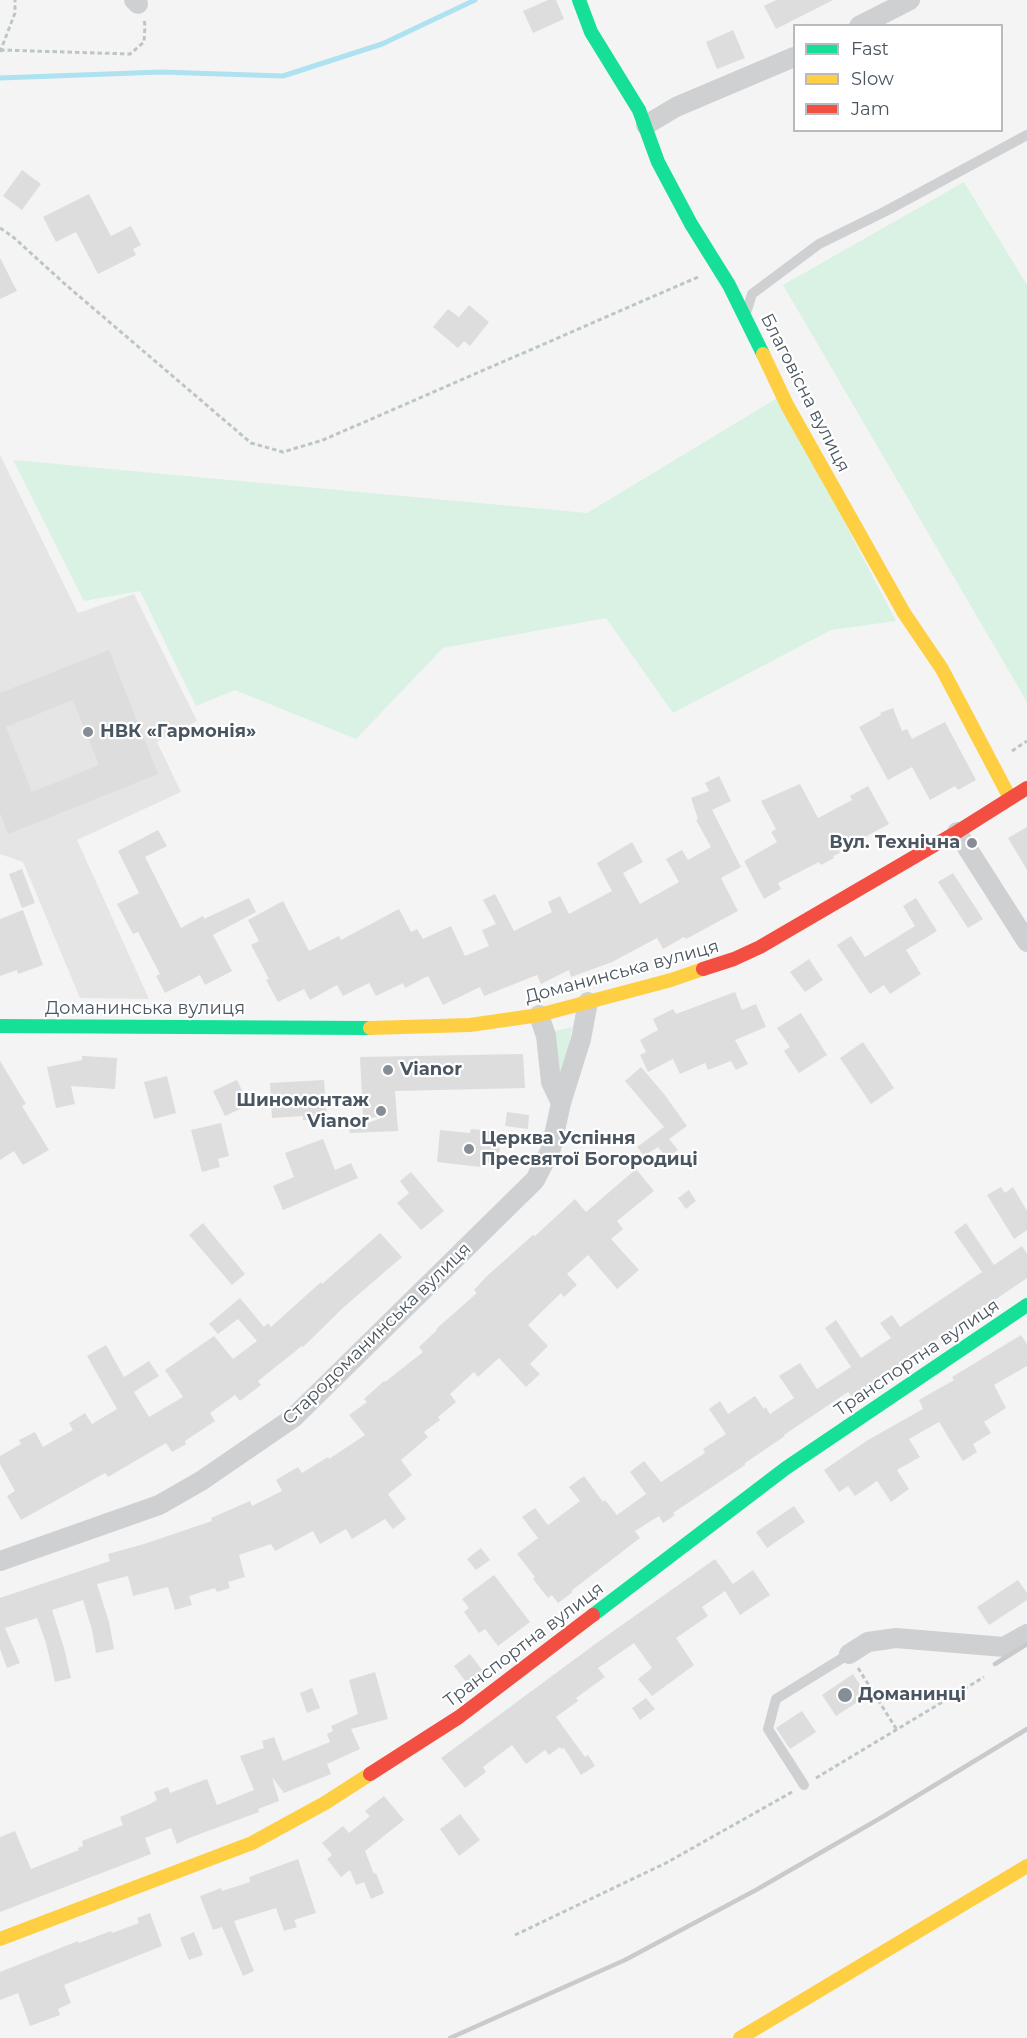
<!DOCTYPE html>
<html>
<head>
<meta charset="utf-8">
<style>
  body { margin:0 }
  #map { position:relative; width:1027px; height:2038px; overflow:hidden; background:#f4f4f4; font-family:Montserrat,sans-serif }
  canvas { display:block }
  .legend { position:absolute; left:793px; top:24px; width:210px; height:108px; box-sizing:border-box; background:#fff; border:2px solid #b7bbc0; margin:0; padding:8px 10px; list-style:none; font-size:18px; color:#4a5661 }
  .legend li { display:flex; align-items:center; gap:12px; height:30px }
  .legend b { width:30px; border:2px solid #b7bbc0 }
</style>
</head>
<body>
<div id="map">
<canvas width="1027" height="2038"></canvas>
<ul class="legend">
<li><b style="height:8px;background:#16e098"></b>Fast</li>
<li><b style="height:8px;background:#ffcf43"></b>Slow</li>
<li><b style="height:8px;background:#f24e42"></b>Jam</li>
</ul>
</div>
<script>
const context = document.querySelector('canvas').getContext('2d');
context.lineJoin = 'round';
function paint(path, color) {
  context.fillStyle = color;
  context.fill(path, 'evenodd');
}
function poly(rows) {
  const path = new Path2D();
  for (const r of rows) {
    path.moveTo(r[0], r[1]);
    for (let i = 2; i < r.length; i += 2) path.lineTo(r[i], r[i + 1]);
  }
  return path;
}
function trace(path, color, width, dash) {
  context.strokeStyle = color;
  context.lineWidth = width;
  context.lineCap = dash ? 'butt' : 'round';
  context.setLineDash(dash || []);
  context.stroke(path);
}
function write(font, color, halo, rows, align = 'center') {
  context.font = font + ' Montserrat,sans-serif';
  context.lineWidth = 4.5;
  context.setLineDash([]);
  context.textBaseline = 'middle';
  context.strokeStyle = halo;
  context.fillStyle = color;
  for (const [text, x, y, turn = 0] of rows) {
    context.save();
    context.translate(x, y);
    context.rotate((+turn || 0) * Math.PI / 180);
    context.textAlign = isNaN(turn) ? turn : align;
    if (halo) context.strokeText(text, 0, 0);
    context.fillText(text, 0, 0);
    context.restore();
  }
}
paint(poly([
  [0,455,78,613,134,594,197,721,157,742,181,792,77,840,149,999,80,998,23,862,0,854]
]), '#e6e5e6');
paint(poly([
  [964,182,1027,285,1027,702,783,285],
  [779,397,896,621,831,630,673,713,606,618,443,648,356,739,235,690,196,706,140,591,84,601,13,460,587,513],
  [572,1027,562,1083,558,1083,555,1031]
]), '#d9f2e3');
trace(poly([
  [0,78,161,72,283,76,382,44,475,0]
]), '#aee2f0', 5);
paint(poly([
  [548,0,556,0,564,19,533,33,523,11],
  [776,0,833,0,776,29,764,6],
  [733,30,745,58,717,69,706,42],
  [22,170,41,184,22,210,3,196],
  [89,194,111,236,131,226,141,245,133,249,136,255,98,274,76,232,56,242,43,217],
  [0,258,17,291,0,299],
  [469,305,489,322,470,346,464,341,458,348,433,327,448,309,459,317],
  [109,650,158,774,8,834,0,813,0,693],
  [73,700,99,765,32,792,6,727],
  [893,708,902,731,907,729,912,739,945,722,976,780,958,790,955,786,930,800,912,767,888,780,859,727,881,715,880,713],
  [719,776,731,801,712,810,741,867,721,878,738,911,686,939,684,937,663,949,657,938,612,962,571,977,569,970,541,984,537,975,484,996,480,987,443,1005,428,976,405,988,403,983,376,996,369,983,343,996,337,985,310,1000,304,989,278,1002,266,980,269,979,251,945,259,941,248,920,283,901,309,951,339,936,341,940,399,909,411,932,417,929,423,939,451,926,465,956,489,946,482,930,496,924,483,900,495,894,514,931,552,912,548,902,560,896,569,914,612,891,597,863,632,842,643,862,623,873,640,904,679,882,666,859,682,850,688,860,711,847,696,820,698,819,691,798,709,791,705,783],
  [800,784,818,818,852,800,850,796,868,786,889,824,839,851,840,853,833,856,834,858,821,865,819,862,778,883,781,889,764,899,744,861,777,842,771,832,776,829,761,801],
  [1027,827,1027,870,1008,838],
  [158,830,167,846,145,857,181,928,203,916,204,919,249,898,256,912,213,935,232,971,205,985,200,975,165,993,156,976,160,974,138,932,133,934,117,904,139,893,118,851],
  [22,869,35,903,22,908,9,874],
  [953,873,983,919,968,928,938,882],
  [916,898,937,931,906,950,921,974,890,994,884,985,870,994,837,945,851,936,865,957,915,926,903,906],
  [23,910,43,965,18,974,17,970,0,976,0,919],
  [809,959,823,980,805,992,790,972],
  [735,992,742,1010,756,1004,766,1027,735,1040,748,1064,736,1070,731,1061,708,1070,705,1063,680,1074,673,1059,648,1072,640,1055,646,1052,640,1040,658,1030,653,1019,673,1009,676,1014],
  [801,1013,827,1055,799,1073,784,1051,790,1047,777,1028],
  [863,1042,894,1088,871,1104,840,1058],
  [523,1054,525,1088,395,1091,398,1131,350,1133,349,1130,384,1117,363,1118,360,1057],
  [82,1056,117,1058,115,1089,71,1086,75,1104,56,1108,47,1067,82,1060],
  [0,1061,26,1104,22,1106,49,1150,23,1165,14,1151,0,1160],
  [641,1067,664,1094,687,1126,669,1139,678,1150,667,1158,658,1147,644,1156,637,1147,664,1127,625,1081],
  [167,1076,176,1113,154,1119,144,1082],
  [237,1080,249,1105,225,1116,213,1091],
  [324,1080,327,1119,303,1120,303,1116,272,1118,270,1083],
  [507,1112,529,1115,528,1129,505,1126],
  [221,1123,229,1156,218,1159,220,1167,202,1172,191,1130],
  [471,1129,492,1131,500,1150,495,1160,492,1163,481,1162,481,1167,437,1162,440,1130,470,1133],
  [323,1139,335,1170,351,1163,358,1178,283,1210,273,1186,294,1177,285,1153],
  [636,1169,654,1191,617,1221,623,1229,611,1239,639,1270,617,1289,588,1255,567,1274,577,1285,564,1297,561,1293,528,1325,548,1346,530,1364,540,1374,526,1387,499,1358,478,1377,474,1372,450,1394,456,1402,438,1417,440,1420,424,1432,428,1437,401,1460,412,1475,388,1494,406,1519,393,1529,385,1519,352,1539,346,1529,320,1544,313,1531,275,1551,271,1544,239,1555,245,1577,228,1582,230,1588,217,1592,215,1588,189,1596,192,1605,175,1610,168,1587,133,1596,128,1576,97,1584,109,1622,114,1649,96,1653,92,1630,83,1600,52,1610,64,1648,71,1678,55,1682,46,1643,37,1618,5,1628,20,1663,7,1668,0,1649,0,1598,110,1561,108,1554,144,1544,212,1521,211,1518,250,1501,252,1506,282,1491,276,1480,298,1467,302,1473,328,1457,329,1459,365,1435,349,1415,367,1402,364,1399,384,1381,385,1382,423,1352,419,1347,437,1330,436,1329,477,1293,474,1290,487,1276,533,1235,535,1236,575,1199,586,1212],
  [411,1172,444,1211,421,1230,397,1203,409,1193,400,1181],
  [1001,1187,1005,1193,1013,1187,1027,1211,1027,1230,1014,1239,987,1195],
  [689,1190,696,1201,686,1209,678,1198],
  [203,1223,245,1274,232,1285,189,1235],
  [966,1223,994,1265,1022,1246,1027,1254,1027,1278,852,1397,848,1392,784,1435,785,1436,745,1463,745,1465,673,1513,675,1515,663,1523,659,1516,635,1531,640,1538,571,1591,573,1592,558,1603,552,1595,548,1598,533,1579,535,1577,517,1554,538,1538,522,1517,535,1508,548,1525,580,1501,569,1487,584,1476,603,1502,605,1500,617,1515,646,1494,630,1472,644,1461,661,1482,705,1453,703,1449,726,1434,709,1409,720,1401,728,1414,755,1396,764,1409,766,1407,770,1414,794,1398,779,1376,800,1363,817,1389,851,1367,825,1328,836,1320,861,1358,891,1338,880,1323,892,1315,900,1327,982,1272,954,1232],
  [380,1233,402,1257,344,1307,303,1347,302,1346,258,1381,261,1385,240,1401,235,1395,210,1413,215,1421,185,1441,186,1444,172,1452,166,1443,108,1477,105,1473,21,1520,7,1496,15,1491,0,1464,0,1456,21,1444,19,1440,35,1432,43,1447,73,1430,69,1423,85,1413,92,1424,117,1409,87,1356,106,1345,124,1377,149,1361,159,1376,134,1392,149,1417,183,1397,165,1370,214,1336,233,1359,257,1341,238,1319,218,1334,209,1324,240,1298,264,1327,268,1323,271,1327,321,1282,322,1284],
  [1021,1335,1027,1344,1027,1366,994,1385,1006,1408,984,1422,991,1433,973,1444,977,1452,963,1461,939,1422,909,1439,920,1457,897,1470,909,1489,891,1502,877,1481,855,1496,848,1486,839,1492,824,1470,868,1440,923,1409,919,1400,954,1380,952,1377],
  [794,1506,805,1522,767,1548,756,1532],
  [481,1548,490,1560,476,1570,467,1559],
  [715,1559,733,1584,753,1570,770,1595,740,1615,725,1591,702,1607,708,1616,676,1638,694,1665,652,1696,638,1679,652,1668,634,1643,598,1668,605,1677,576,1698,578,1701,556,1717,585,1757,588,1755,595,1766,581,1775,564,1748,561,1749,560,1747,549,1755,545,1750,526,1764,512,1745,483,1767,486,1772,465,1788,441,1758,598,1642],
  [494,1575,530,1622,498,1646,485,1629,479,1633,464,1612,469,1608,462,1599],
  [1018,1580,1027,1593,1027,1600,989,1625,977,1607],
  [470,1654,485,1674,469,1686,454,1666],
  [375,1672,388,1719,351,1729,360,1749,327,1764,331,1774,284,1793,272,1777,279,1801,258,1809,259,1812,189,1838,177,1844,171,1828,145,1838,151,1854,0,1912,0,1837,15,1831,31,1869,79,1850,78,1848,83,1846,82,1841,123,1825,120,1817,150,1804,157,1800,154,1792,168,1787,170,1793,207,1779,217,1805,254,1790,240,1756,264,1748,262,1741,274,1737,283,1761,330,1742,327,1734,333,1731,331,1726,358,1714,349,1680],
  [853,1674,867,1696,836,1716,822,1695],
  [312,1688,320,1708,307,1713,300,1693],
  [646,1698,655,1709,640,1720,632,1708],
  [802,1711,816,1732,790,1749,776,1728],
  [384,1796,404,1820,365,1851,374,1874,376,1873,384,1893,371,1899,364,1882,356,1885,350,1870,341,1877,327,1859,332,1855,322,1843,343,1826,349,1833,370,1816,365,1811],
  [460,1814,480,1840,459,1856,440,1829],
  [298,1859,316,1913,294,1920,297,1927,284,1931,276,1908,234,1921,254,1971,243,1976,222,1927,213,1930,200,1896,221,1888,222,1891,250,1882,249,1877],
  [150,1913,162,1946,64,1985,71,2003,58,2009,60,2015,30,2026,18,1993,0,2000,0,1972,78,1941,79,1943,111,1931,112,1933,139,1923,137,1918],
  [194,1932,203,1955,189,1960,180,1938]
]), '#ddddde');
trace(poly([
  [0,50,130,54,144,42,145,26,144,20],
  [0,52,15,13,15,0],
  [0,228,12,236,66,285,251,443,283,452,323,440,698,277],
  [1012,751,1027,741],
  [858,1668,897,1730],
  [816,1778,984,1677],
  [515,1935,666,1863,792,1792]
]), '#bcc7c4', 3, [4.5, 3]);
trace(poly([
  [747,310,752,294,819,244,886,211,1027,135],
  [804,1785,768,1729,776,1699,849,1654]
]), '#ced0d2', 10);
trace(poly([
  [134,0,138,4],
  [859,26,910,0],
  [646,125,676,107,794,57],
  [957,832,1027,942],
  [539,1015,546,1036,551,1082,561,1103],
  [0,1561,159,1505,201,1481,293,1418,535,1180,551,1149,561,1103,581,1039,588,1002],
  [849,1654,868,1642,896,1638,1004,1647,1027,1634]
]), '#ced0d2', 20);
trace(poly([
  [579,0,591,32,639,110,658,162,691,224,729,285,763,354],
  [0,1026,370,1028],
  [593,1615,786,1468,1027,1305]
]), '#16e098', 14);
trace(poly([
  [763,354,787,405,904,613,942,669,1010,798],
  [370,1028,470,1025,539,1015,671,980,703,969],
  [0,1939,252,1843,325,1803,370,1774],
  [740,2038,1027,1866]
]), '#ffcf43', 14);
trace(poly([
  [703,969,734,959,760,947,957,832,1027,788],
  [370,1774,459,1717,593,1615]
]), '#f24e42', 14);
trace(poly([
  [995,1664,1027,1644],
  [450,2038,625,1960,756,1890,884,1816,1027,1729]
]), '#c9cacc', 4.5);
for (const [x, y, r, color] of [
  [88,732,6,"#868d94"],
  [972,843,6,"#868d94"],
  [388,1070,6,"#868d94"],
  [381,1111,6,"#868d94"],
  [469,1149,6,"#868d94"],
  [845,1695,8,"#868d94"]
]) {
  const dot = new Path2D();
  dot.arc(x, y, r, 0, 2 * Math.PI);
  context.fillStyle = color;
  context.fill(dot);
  trace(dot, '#fff', 2);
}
write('18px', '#4a5661', '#fff', [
  ["Благовісна вулиця",805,393,63],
  ["Доманинська вулиця",622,972,-15],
  ["Доманинська вулиця",145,1009],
  ["Стародоманинська вулиця",377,1334,-44],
  ["Транспортна вулиця",917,1358,-34],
  ["Транспортна вулиця",524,1645,-37]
]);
write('bold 18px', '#4a5661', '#fff', [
  ["НВК «Гармонія»",100,732],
  ["Вул. Технічна",960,843,"right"],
  ["Vianor",400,1070],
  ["Шиномонтаж",369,1101,"right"],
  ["Vianor",369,1122,"right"],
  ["Церква Успіння",481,1139],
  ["Пресвятої Богородиці",481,1160],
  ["Доманинці",858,1695]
], 'left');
</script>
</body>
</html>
